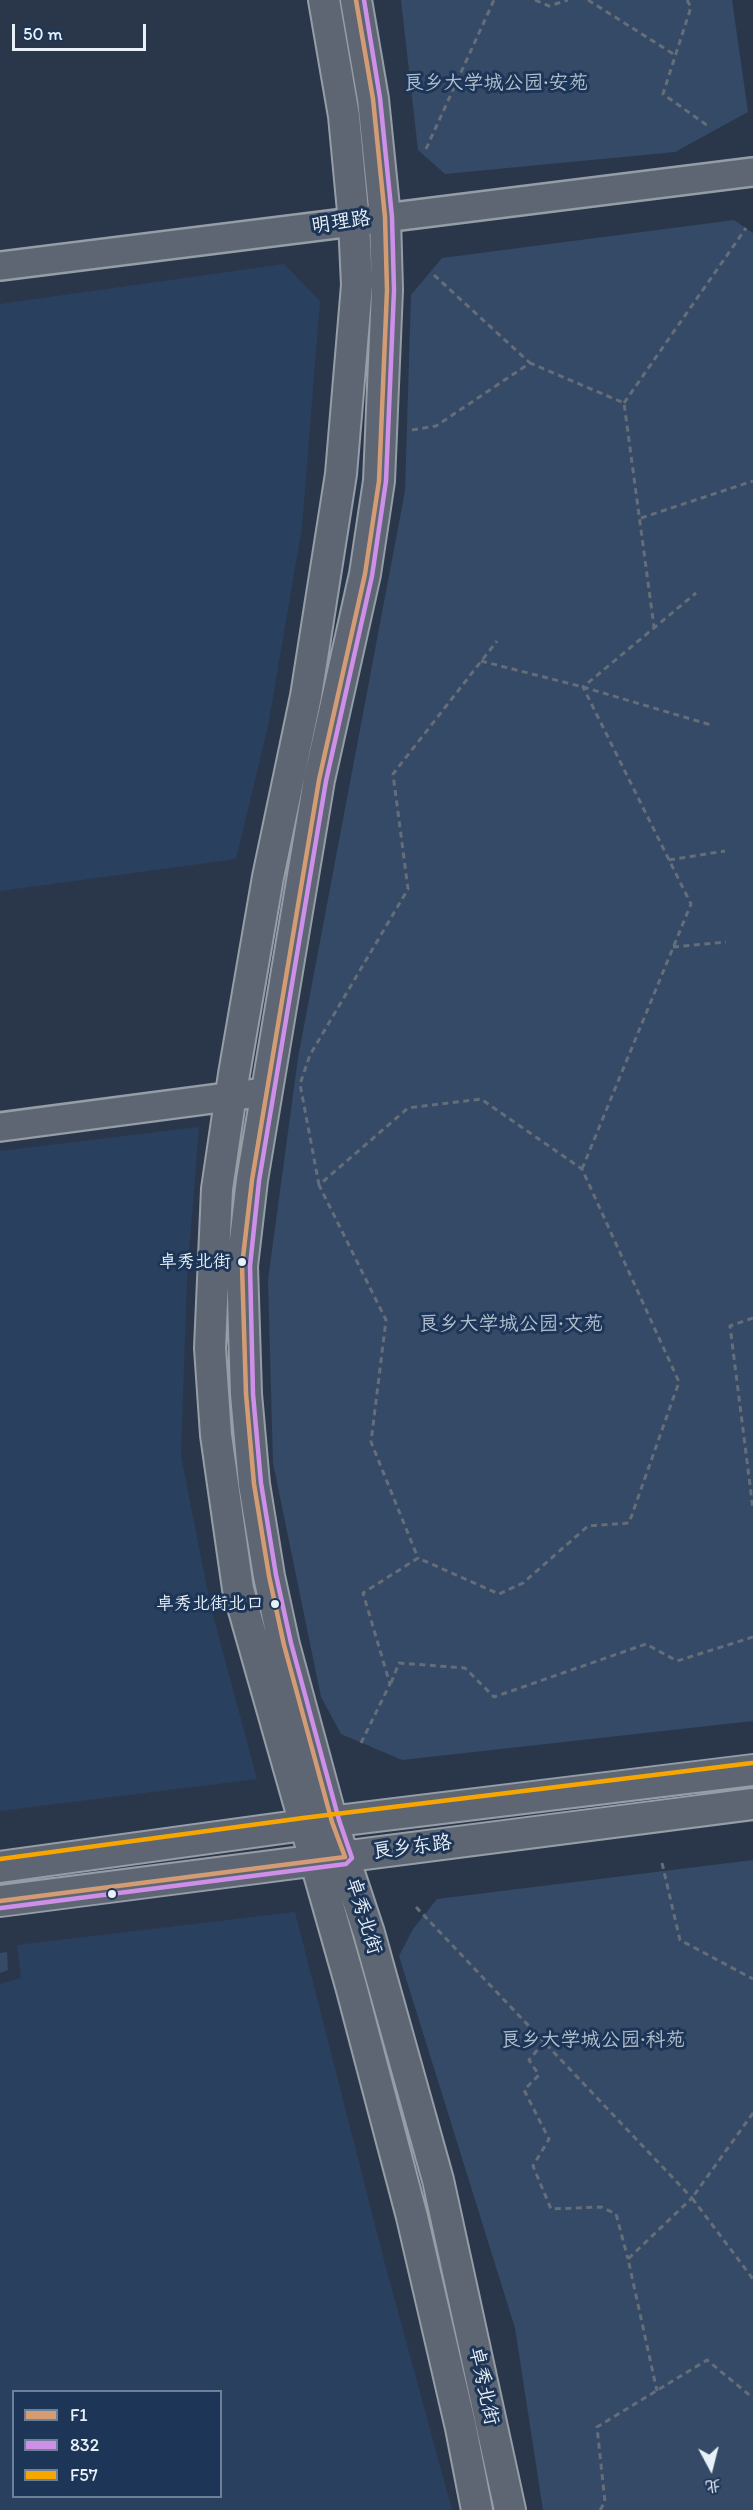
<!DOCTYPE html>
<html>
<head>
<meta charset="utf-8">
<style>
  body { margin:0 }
  #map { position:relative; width:753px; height:2510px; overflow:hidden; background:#2a374a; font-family:Itim,"LXGW WenKai TC",sans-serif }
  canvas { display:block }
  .legend { position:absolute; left:12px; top:2390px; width:210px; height:108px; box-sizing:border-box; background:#1d3557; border:2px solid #6e8097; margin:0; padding:8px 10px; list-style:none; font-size:18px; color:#e8f1f8 }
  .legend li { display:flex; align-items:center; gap:12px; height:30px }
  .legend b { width:30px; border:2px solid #6e8097 }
  .north { position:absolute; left:681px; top:2438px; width:60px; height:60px; -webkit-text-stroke:4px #1d3557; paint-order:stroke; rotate:173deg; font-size:16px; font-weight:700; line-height:24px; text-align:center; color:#e8f1f8 }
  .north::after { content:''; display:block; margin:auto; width:21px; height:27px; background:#e8f1f8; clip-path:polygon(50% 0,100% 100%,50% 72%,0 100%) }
  .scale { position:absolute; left:12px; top:24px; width:134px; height:27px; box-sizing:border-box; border:3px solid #e8f1f8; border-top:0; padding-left:8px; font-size:18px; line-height:21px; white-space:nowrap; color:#e8f1f8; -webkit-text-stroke:4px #1d3557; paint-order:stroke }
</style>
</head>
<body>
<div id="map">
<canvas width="753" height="2510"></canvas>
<ul class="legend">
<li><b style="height:8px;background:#d39c74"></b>F1</li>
<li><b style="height:8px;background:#ce8fe9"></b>832</li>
<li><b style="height:8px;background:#f7a600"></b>F57</li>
</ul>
<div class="north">北</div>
<div class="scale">50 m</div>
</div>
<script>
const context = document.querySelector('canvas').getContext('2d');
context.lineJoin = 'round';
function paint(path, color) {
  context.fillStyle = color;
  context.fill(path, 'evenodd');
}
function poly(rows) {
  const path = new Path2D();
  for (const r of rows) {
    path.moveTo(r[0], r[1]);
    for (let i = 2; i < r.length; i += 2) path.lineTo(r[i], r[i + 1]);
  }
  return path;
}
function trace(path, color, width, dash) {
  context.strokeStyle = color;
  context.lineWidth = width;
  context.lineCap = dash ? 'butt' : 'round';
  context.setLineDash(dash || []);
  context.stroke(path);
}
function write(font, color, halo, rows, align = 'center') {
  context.font = font + ' Itim,"LXGW WenKai TC",sans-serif';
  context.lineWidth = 6;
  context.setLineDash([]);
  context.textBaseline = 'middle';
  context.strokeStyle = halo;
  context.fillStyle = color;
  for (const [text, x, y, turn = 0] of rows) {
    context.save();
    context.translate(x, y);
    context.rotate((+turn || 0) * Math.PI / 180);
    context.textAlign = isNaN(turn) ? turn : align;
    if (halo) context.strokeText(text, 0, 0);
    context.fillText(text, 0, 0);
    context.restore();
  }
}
paint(poly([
  [284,264,320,301,302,527,268,726,236,859,0,891,0,304],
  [199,1127,187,1279,181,1456,211,1608,257,1779,0,1811,0,1151],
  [295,1912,385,2264,452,2510,0,2510,0,1984,21,1978,17,1945],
  [14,2392,220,2392,220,2496,14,2496]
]), '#2a405f');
paint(poly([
  [401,0,732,0,748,112,675,152,445,174,418,150],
  [734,220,753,233,753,1721,402,1760,341,1734,321,1697,273,1463,268,1280,298,1058,405,491,411,295,442,258],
  [753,1860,753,2510,543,2510,515,2328,399,1956,413,1929,437,1899],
  [7,1952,8,1970,0,1973,0,1953]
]), '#354a67');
const tertiary = poly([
  [0,266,753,172],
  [0,1127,265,1092]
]);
const secondary = poly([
  [324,0,344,116,354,222,357,285,341,474,306,696,268,877,234,1074,217,1189,210,1348,216,1435,238,1589,351,1986,412,2217,461,2428,477,2510],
  [356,0,373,99,385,217,387,290,379,481,365,574,319,780,252,1180,242,1266,246,1394,254,1484,269,1576,284,1645,332,1822,369,1933,438,2180,510,2510],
  [0,1867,304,1825,753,1770],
  [0,1901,753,1804]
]);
trace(tertiary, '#959da7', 32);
trace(secondary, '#959da7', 34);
trace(poly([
  [535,0,549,6,568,0],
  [588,0,675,55],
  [687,0,691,7,663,94,708,126],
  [426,149,494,0],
  [434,275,530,363],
  [624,403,746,228],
  [412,430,436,426,530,363,624,403,654,627],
  [641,518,753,481],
  [481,661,583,687,711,725],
  [669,860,725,851],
  [673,947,726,942],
  [582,1169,691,904,583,687,696,593],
  [319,1185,300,1084,310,1055,408,889,393,774,497,641],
  [753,1318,730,1326,753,1509],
  [391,1683,399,1663,465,1668,494,1697,646,1644,677,1661,753,1637],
  [361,1743,390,1684,363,1593,418,1558,371,1442,386,1320,319,1185,408,1108,481,1099,582,1169,679,1382,629,1523,588,1526,523,1583,499,1594,418,1558],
  [662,1863,680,1940,753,1979],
  [416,1907,692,2198,628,2259,657,2391],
  [544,2042,529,2060,539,2075,524,2090,549,2139,533,2166,551,2209,601,2207,616,2214,628,2259],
  [753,2113,692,2198,753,2279],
  [600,2510,605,2502,597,2427,707,2360,753,2398]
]), '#656d78', 3, [6, 4.5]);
trace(tertiary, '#5d6672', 27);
trace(secondary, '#5d6672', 30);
trace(poly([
  [0,1901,345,1857,332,1822,284,1645,269,1576,254,1484,246,1394,242,1266,252,1180,319,780,365,574,379,481,387,290,385,217,373,99,356,0]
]), '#d39c74', 4.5);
trace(poly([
  [1,1908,346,1864,352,1858,339,1820,291,1643,276,1575,261,1483,253,1394,250,1266,259,1181,326,781,372,576,386,481,394,290,392,217,380,98,364,0]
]), '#ce8fe9', 4.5);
trace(poly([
  [0,1859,303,1818,752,1763]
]), '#f7a600', 4.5);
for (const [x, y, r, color] of [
  [242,1262,5,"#e8f1f8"],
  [275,1604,5,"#e8f1f8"],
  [112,1894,5,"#e8f1f8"]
]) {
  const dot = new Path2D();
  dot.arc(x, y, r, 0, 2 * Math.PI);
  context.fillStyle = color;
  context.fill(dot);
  trace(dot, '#1d3557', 2);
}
write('18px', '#e8f1f8', '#1d3557', [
  ["卓秀北街",231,1262],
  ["卓秀北街北口",264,1604]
], 'right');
write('20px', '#b3c0ce', '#1d3557', [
  ["良乡大学城公园·安苑",496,84],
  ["良乡大学城公园·文苑",511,1325],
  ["良乡大学城公园·科苑",593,2041]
]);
write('20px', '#e8f1f8', '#1d3557', [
  ["明理路",341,223,-8],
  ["良乡东路",412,1848,-7],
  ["卓秀北街",363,1916,73],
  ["卓秀北街",483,2386,78]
]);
</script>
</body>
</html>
